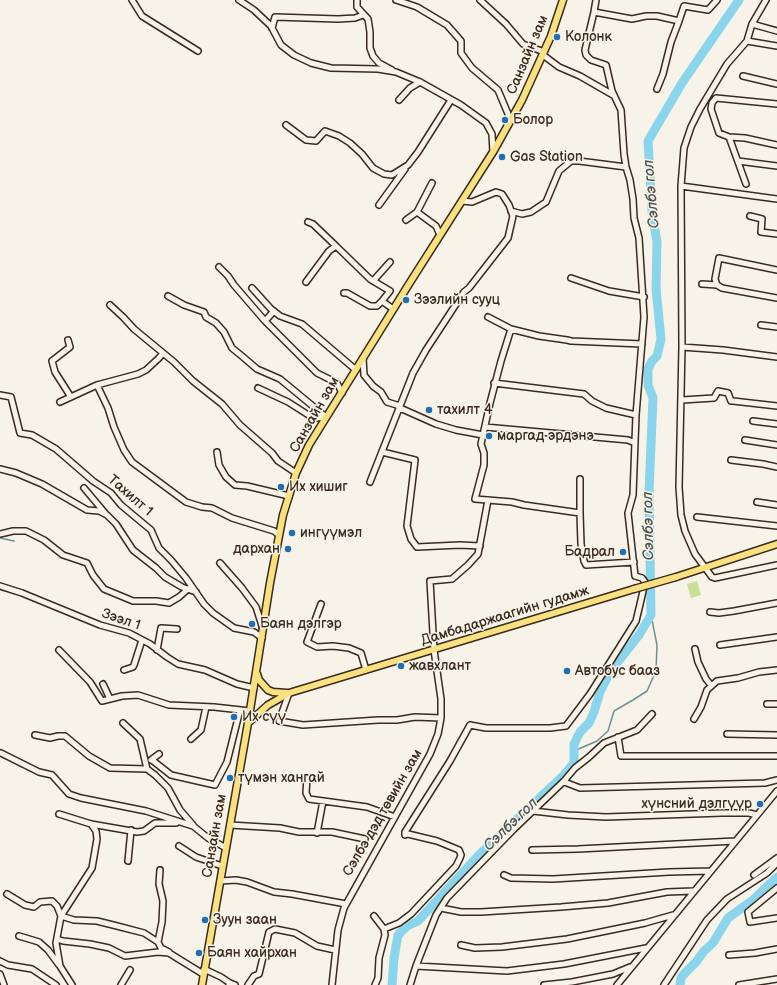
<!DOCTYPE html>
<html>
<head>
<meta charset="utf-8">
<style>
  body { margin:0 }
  canvas { display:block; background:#f7f3e8 }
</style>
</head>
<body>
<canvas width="777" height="985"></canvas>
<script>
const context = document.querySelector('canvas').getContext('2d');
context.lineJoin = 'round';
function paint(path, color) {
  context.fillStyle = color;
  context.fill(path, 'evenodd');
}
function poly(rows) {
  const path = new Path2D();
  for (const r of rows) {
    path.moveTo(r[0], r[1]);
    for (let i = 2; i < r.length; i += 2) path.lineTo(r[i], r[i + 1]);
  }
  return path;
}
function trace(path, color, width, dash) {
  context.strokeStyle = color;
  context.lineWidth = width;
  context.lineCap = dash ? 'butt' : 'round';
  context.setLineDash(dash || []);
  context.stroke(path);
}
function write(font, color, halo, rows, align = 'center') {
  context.font = font + ' "Balsamiq Sans",sans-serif';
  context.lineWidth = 3;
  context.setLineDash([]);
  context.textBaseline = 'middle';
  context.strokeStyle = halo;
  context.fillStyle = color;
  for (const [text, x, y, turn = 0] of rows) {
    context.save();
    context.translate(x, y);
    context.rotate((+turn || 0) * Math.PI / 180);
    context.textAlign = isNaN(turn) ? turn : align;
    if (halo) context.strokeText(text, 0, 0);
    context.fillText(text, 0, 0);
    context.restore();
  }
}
paint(poly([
  [697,581,701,595,691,598,687,584]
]), '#c8e197');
trace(poly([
  [0,538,14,541],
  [574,751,597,741,608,731,614,711,633,700,647,691,656,671,657,645,651,615]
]), '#6b919a', 1.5);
trace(poly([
  [392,985,394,958,398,935,407,926,418,921,479,855,564,775,574,763,574,744,580,732,589,723,594,712,600,692,610,672,639,635,651,615,649,492,653,398,648,385,648,369,652,361,657,356,661,339,656,289,657,242,652,211,648,141,682,83,739,0],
  [680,985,681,978,684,974,696,962,704,951,713,943,728,918,753,900,777,877]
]), '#8bd5ec', 9);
const minor = poly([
  [132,0,142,16,198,51],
  [239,0,254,10,271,26,281,45,294,55,311,63,331,68,378,69,396,72,420,82,461,105,486,123,492,134,493,152],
  [357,0,357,7,368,19,370,32,370,48,373,56,379,63,392,70],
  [396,0,417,7,447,25,461,41,461,53,472,68,498,90,511,121],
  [480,0,506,24,523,44,544,52],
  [596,0,594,12,585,50,586,55,591,60,606,65,612,91,621,110,624,154,626,167,630,180,633,199,634,218,639,238,644,317,636,415],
  [594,12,632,19,646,16,657,16,679,21,671,42,663,74,657,89],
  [679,21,684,6,708,10,717,0],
  [752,24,777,31],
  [272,28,275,17,338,19,355,18,363,15],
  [747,41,777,46],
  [543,55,559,67,580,76,613,95],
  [743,76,777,84],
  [399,100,410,88,420,82],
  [286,125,306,140,316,141,325,131,339,136,350,143,362,154,373,168,384,174,392,175,408,165,418,152,451,100],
  [729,137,745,138,777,145],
  [738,161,777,166],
  [432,183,417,212,436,226,440,235],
  [746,184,729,137,719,133,711,109,712,103,716,98,777,104],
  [681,186,777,199],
  [379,205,405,169],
  [511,211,522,214,531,212,546,202,559,171,571,161,579,161,626,167],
  [750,216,762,219,761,232,777,234],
  [406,220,417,212],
  [308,222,313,224,336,246],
  [219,267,228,276,234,285,265,321,317,373,337,383,342,393],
  [571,278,609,291,644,297],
  [373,281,390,262],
  [306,282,329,251,336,246,370,279,390,291,382,301,393,309],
  [702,284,717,285,722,288,777,298],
  [717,285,715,279,719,258,777,270],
  [252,288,271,309,280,316,302,324,356,370],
  [344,293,347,293,370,306,377,306,382,301],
  [168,296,184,305,204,312,206,317,216,323,224,332,232,348,243,357,257,369,280,379,326,417,316,418,310,416,288,402,258,388],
  [110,305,123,317,134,329,174,362,193,381,222,404,240,425,272,453,278,461,296,473],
  [488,317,511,329],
  [265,321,274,311],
  [761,325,777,327],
  [68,340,70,347,52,361,55,372,69,394,70,397],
  [682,347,681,186,684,148,691,127,700,109,727,64,747,41,752,24,766,0],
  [777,357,723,350,682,347,679,487,681,515,685,531,695,554,712,577,715,578,777,565],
  [363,358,364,375,373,386,381,392,387,402,400,406],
  [97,385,108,408,114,427,124,450,132,462,186,502,202,507,212,508,232,518,274,531,279,535],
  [0,395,11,397,20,433,32,435,56,449,93,481,111,493,121,505,151,530,159,548,171,560,186,578,204,604,213,613,234,628,254,632,262,638],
  [682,400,714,398,718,391,728,393,731,401,733,401,777,406],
  [60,402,97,385,138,374,146,370,159,358,163,353],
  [400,408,436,424,456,430,483,435],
  [753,421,777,424],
  [485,427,628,440,635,443],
  [745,440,777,445],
  [217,452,219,465,226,477,235,485,247,486,289,496],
  [382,452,415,460,407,526,411,539,417,547,460,545,480,546],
  [731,460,763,464,777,467],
  [0,469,16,473,42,484,87,510,99,511,107,515,116,524,133,550,156,568,165,577,182,587,196,592],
  [370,482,413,373,426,350,464,292,469,288,508,238,513,216,509,205,502,194,496,192,472,202,462,201],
  [84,488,105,513],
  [757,502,777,505],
  [580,513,580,479],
  [697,517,777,526],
  [0,534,13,531,26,531,44,540,63,555,87,563,93,575,104,589,133,601,156,601,169,603,179,597,188,589],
  [634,562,586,565,584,561,581,544,580,513,524,505,512,502,475,499,484,465,484,453,481,444,490,403,501,361,511,329,539,336,567,340,571,341,642,344],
  [220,563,242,588,256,607,263,629],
  [0,586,22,593,100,625,129,633,150,644,167,657,178,664,205,670,237,684,254,688],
  [321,604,307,642,317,647,333,646,349,648,361,653,366,670],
  [710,612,719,613,734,611,777,603],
  [720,645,777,637],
  [695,649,698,662,706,679,711,685],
  [59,650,90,682,102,701,122,696,138,695,169,705,214,707,250,711],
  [157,650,161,628,177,629],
  [124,670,133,667,134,665,142,640],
  [103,684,110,699],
  [289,693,279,721,303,725,378,720,397,720,415,717,441,718],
  [767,704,777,704],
  [694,719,701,707,707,690,717,681,738,678,759,672,777,670],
  [123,723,140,739,147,769],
  [727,734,777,735],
  [35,735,50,738,58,736,65,736,89,756,110,768,147,769,155,775,168,788,180,810,193,825],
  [618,737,621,756,777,756],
  [191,739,201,730,206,707],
  [1,753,39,772,52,775,69,794,81,798,146,811,193,826],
  [151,760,159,754],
  [152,760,171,775,215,785,227,762,240,710],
  [307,777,306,793,309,799,367,807,395,817],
  [564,781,567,783,580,788,765,783,777,780],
  [533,811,568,815,606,817,722,813,749,813,757,815],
  [59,814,91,824,137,832,144,831,155,823,176,823],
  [91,824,96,831,97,839,92,868,61,916,74,920,97,921,117,926,144,933,158,942],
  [192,825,208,838,226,848],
  [230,825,280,828,299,832,332,832,365,839],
  [317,833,323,801],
  [179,846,196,857,222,866],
  [532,850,578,849,735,841],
  [128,861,131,830],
  [160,870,159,884,163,901,162,922,158,942,161,948,169,952],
  [504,875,511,878,553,879,669,872,710,871],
  [754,875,777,858],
  [220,881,236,880,247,882,274,892,292,894,346,904],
  [777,888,748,912,750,922,777,918],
  [7,894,25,905,34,907,40,902,52,901,57,906,61,916,56,943,60,966,72,985],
  [441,908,461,912,481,912,561,907,608,903,667,892,693,891],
  [374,916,384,929,385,935,379,958,378,978,375,985],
  [384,929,399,923,411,914,456,866,460,858,461,855,459,850,437,841,408,834,405,835,405,832,450,761,470,725,486,728,550,728,566,726,590,694,636,621,641,600,645,582,642,578,635,576,628,513,633,495,636,415,606,408,592,401,584,394,494,383],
  [19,936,39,942,48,950,59,965],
  [57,939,63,941,90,944,109,948,125,956,158,952,169,953,203,974],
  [461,945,475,948,502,947,567,939,645,923,673,915],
  [729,955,755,953,777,949],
  [0,961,8,965,32,969,56,985],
  [416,966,507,971,564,964,646,948],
  [204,969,221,977,230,983,229,985],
  [0,974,4,985],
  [230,983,235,985],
  [121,985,130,970],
  [248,985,254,976,259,974,269,932,275,929,295,933,317,946,335,950],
  [332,985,338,930,344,908,430,754,438,734,441,718,441,699,434,650,430,581,452,579,468,565,478,554,488,500],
  [410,985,416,966,436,915,447,898,514,829,564,781,575,768,589,757,604,743,637,730,652,714],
  [544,985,572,982,613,974,630,967],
  [617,985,777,791],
  [664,985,707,920,727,899,767,873,777,863],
  [739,985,777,979]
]);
const major = poly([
  [676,577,777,544],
  [257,674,259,680,268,690,273,692,287,693],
  [248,723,268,705,289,693,634,589],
  [202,985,248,723,270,583,283,515,296,473,309,445,409,284,493,152,522,100,551,36,563,0]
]);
trace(minor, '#3b2a1e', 8);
trace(major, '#3b2a1e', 9);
trace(minor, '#f7f3e8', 5);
trace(major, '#fae180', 6);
const majorBridge = poly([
  [634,589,676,577]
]);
trace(majorBridge, '#3b2a1e', 9, []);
trace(majorBridge, '#fae180', 6);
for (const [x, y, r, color] of [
  [557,37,4,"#1f6fb2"],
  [505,120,4,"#1f6fb2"],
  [502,157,4,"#1f6fb2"],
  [406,300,4,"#1f6fb2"],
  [429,410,4,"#1f6fb2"],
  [489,436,4,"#1f6fb2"],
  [281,487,4,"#1f6fb2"],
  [292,533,4,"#1f6fb2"],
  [288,549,4,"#1f6fb2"],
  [623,552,4,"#1f6fb2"],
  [252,624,4,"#1f6fb2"],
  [401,666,4,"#1f6fb2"],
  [567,671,4,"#1f6fb2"],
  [234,717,4,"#1f6fb2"],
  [230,778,4,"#1f6fb2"],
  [760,804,4,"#1f6fb2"],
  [205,920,4,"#1f6fb2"],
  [199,953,4,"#1f6fb2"]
]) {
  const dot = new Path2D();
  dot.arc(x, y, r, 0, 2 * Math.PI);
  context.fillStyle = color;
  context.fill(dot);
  trace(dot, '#f7f3e8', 1.5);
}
write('14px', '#3b2a1e', '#f7f3e8', [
  ["Колонк",565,37],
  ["Болор",513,120],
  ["Gas Station",510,157],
  ["Зээлийн сууц",414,300],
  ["тахилт 4",437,410],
  ["маргад эрдэнэ",497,436],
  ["Их хишиг",289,487],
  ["ингүүмэл",300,533],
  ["дархан",280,549,"right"],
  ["Бадрал",615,552,"right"],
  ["Баян дэлгэр",260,624],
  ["жавхлант",409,666],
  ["Автобус бааз",575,671],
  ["Их сүү",242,717],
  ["түмэн хангай",238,778],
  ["хүнсний дэлгүүр",752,804,"right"],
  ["Зуун заан",213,920],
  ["Баян хайрхан",207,953]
], 'left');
write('14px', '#3b2a1e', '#f7f3e8', [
  ["Санзайн зам",528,55,-67],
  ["Санзайн зам",315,415,-60],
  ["Тахилт 1",130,496,41],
  ["Дамбадаржаагийн гудамж",505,616,-17],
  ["Зээл 1",121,620,19],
  ["Сэлбэ дэд төвийн зам",383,813,-60],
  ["Санзайн зам",215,836,-80]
]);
write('italic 15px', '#4f5552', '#f7f3e8', [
  ["Сэлбэ гол",652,194,-95],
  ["Сэлбэ гол",649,526,-91],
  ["Сэлбэ гол",511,825,-44]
]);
</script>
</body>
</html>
